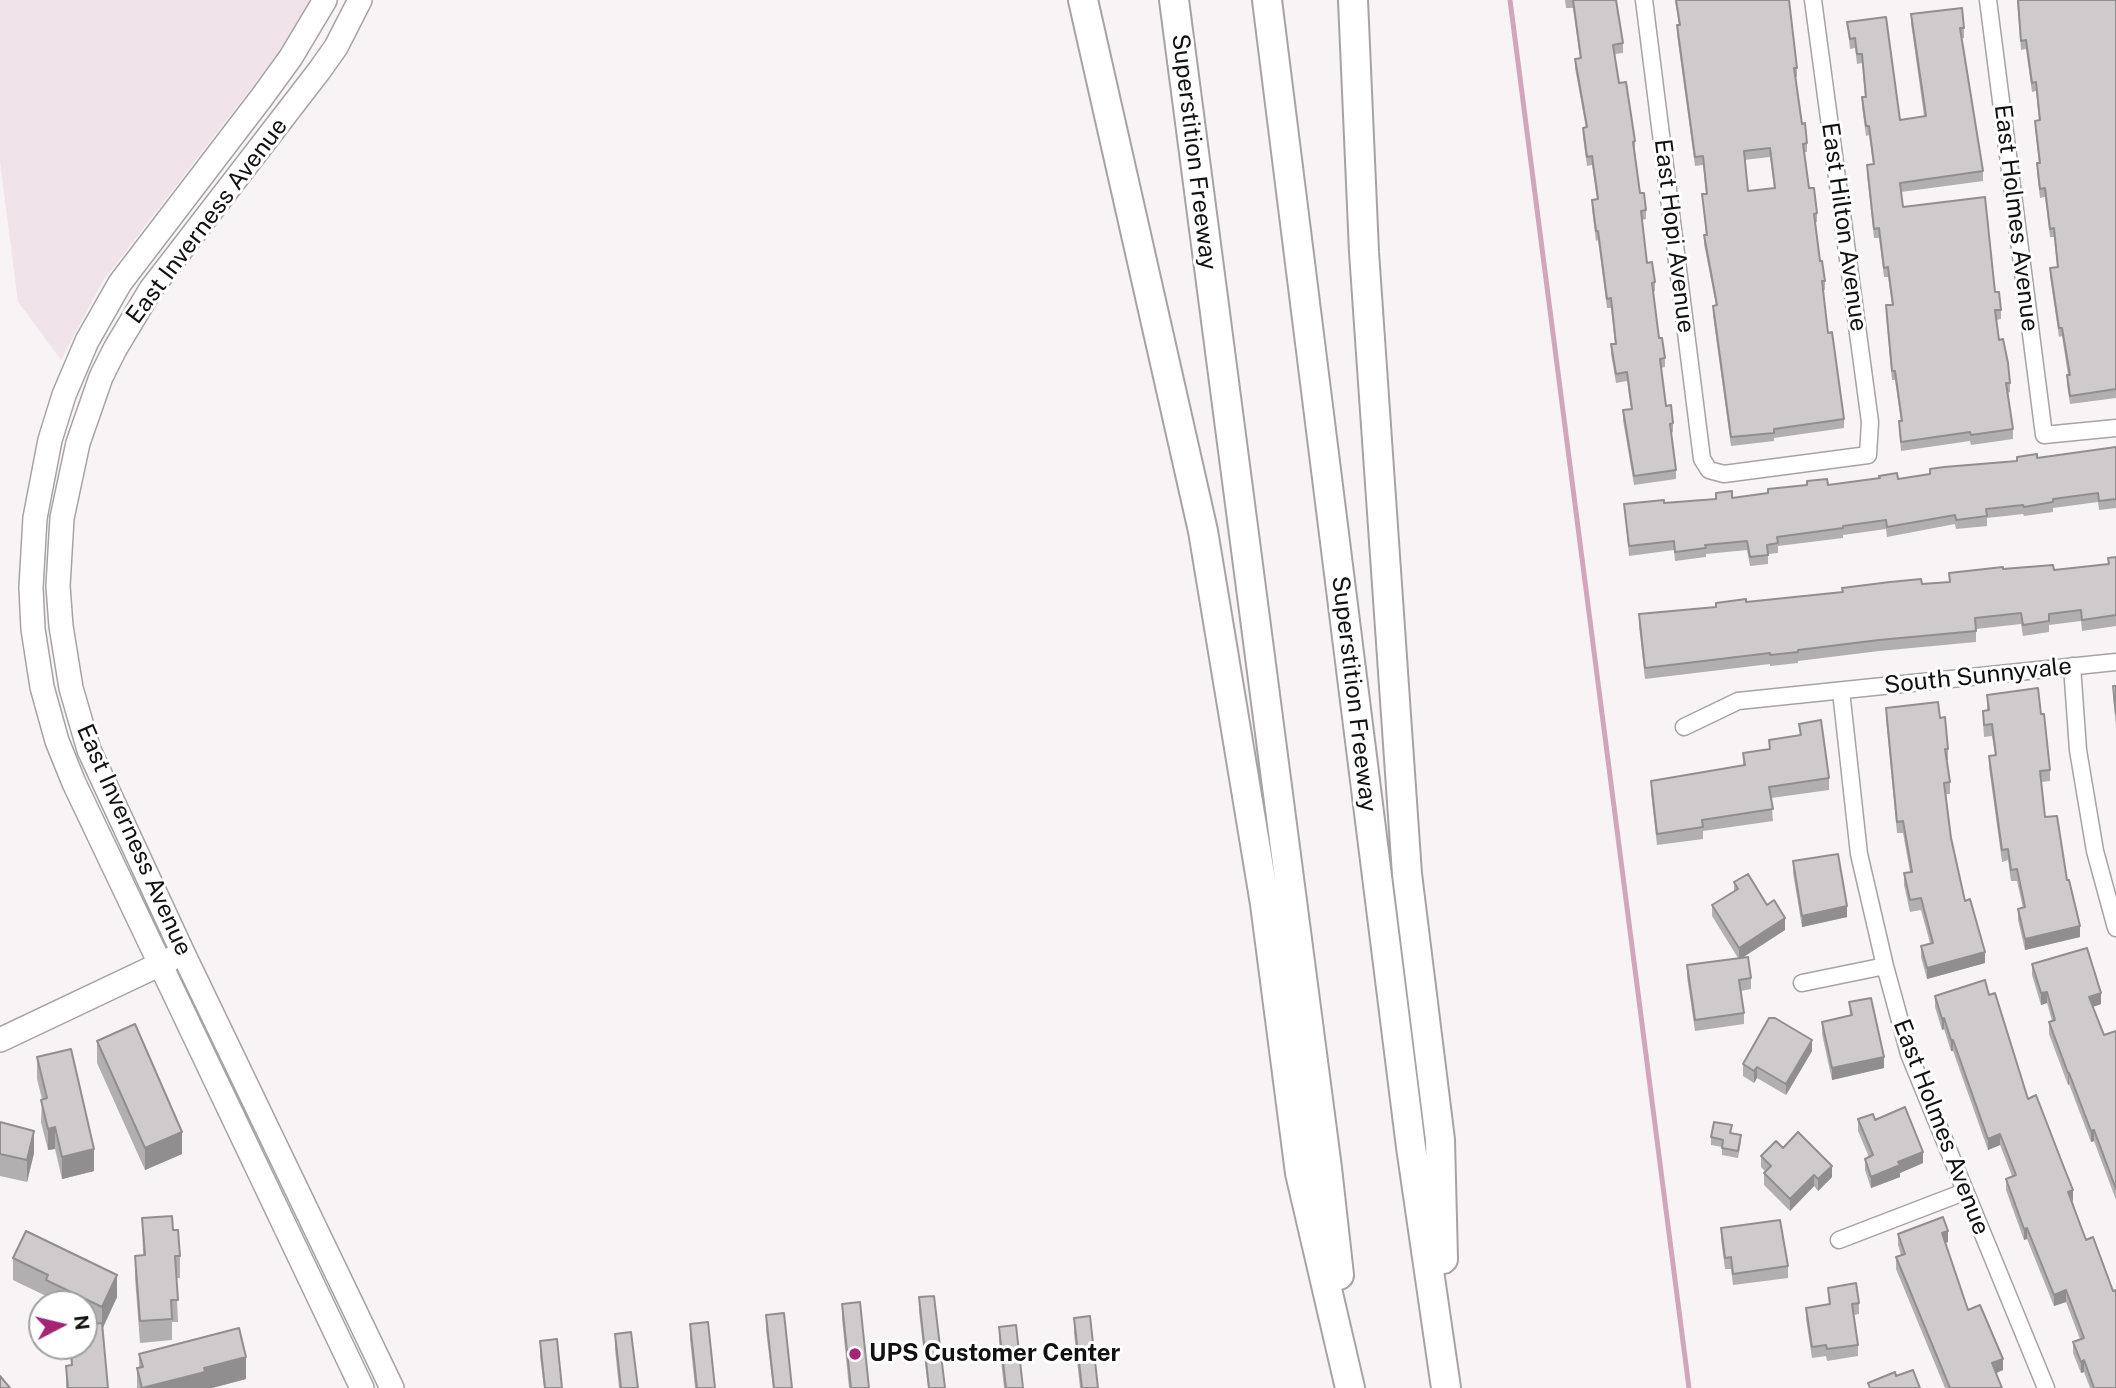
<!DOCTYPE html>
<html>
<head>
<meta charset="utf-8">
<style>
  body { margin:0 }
  #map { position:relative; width:2116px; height:1388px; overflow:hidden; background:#f8f4f5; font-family:"Public Sans",sans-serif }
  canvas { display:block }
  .north { position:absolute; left:28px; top:1290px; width:70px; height:70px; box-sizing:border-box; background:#fff; border:2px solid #a0a0a0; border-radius:50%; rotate:83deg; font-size:19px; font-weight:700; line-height:28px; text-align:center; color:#121111 }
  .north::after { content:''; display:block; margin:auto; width:24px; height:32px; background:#a42475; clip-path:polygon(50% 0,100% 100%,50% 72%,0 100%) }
</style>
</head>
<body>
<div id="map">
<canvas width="2116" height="1388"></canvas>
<div class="north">N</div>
</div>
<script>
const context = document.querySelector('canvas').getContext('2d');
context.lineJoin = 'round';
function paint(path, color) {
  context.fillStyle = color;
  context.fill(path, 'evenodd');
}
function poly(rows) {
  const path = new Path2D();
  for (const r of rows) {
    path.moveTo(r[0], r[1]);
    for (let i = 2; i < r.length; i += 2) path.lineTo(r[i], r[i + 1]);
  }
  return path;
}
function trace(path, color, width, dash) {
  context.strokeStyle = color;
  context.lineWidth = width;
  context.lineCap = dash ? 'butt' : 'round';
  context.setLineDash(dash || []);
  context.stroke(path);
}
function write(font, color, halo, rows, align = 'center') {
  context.font = font + ' "Public Sans",sans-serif';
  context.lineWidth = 6;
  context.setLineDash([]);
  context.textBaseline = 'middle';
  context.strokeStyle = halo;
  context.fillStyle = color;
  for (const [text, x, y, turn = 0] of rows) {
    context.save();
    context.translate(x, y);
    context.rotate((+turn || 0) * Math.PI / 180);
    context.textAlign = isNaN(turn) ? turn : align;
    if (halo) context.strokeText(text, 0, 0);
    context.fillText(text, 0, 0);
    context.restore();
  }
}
paint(poly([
  [0,0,312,0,289,39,103,281,61,360,18,302,0,162]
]), '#f0e4ea');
trace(poly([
  [1510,0,1689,1388]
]), '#d1a6bb', 5);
const street = poly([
  [1644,0,1702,459,1709,470,1724,474,1868,455,1870,422,1813,0],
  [1988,0,2044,435,2116,428],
  [2072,666,2078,750,2095,851,2116,928],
  [1841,691,1859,854,1885,966,1909,1054,2046,1388],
  [1684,727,1738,701,2116,662],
  [1802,983,1885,966],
  [1839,1240,1964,1192]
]);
const secondary = poly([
  [325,0,291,57,262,97,120,283,87,341,64,395,50,440,35,518,31,587,33,629,42,687,57,741,74,783,362,1388],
  [360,0,336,47,319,71,151,289,115,349,101,377,78,443,62,518,58,586,61,626,71,688,89,750,183,953,392,1388],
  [0,1040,171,959]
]);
const highway = poly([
  [1083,0,1203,531,1265,904,1300,1173,1350,1388],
  [1174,0,1327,1168,1339,1275],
  [1267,0,1411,1147,1446,1388],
  [1353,0,1364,252,1407,874,1440,1140,1443,1259]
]);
trace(street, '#a7a3a5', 19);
trace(secondary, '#a7a3a5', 26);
trace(highway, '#a7a3a5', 32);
trace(street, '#fff', 16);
trace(secondary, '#fff', 23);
trace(highway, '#fff', 28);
paint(poly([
  [1565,0,1616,0,1623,43,1623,53,1615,54,1619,83,1635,141,1635,151,1640,193,1646,210,1646,219,1642,220,1647,263,1655,282,1655,291,1653,292,1659,338,1665,358,1665,367,1661,368,1666,406,1673,423,1673,432,1671,433,1676,470,1676,479,1634,485,1623,420,1623,410,1631,409,1627,381,1616,383,1611,354,1611,344,1615,344,1611,308,1607,308,1598,240,1596,241,1592,209,1592,200,1597,199,1592,165,1587,166,1583,137,1583,128,1586,128,1575,68,1575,59,1580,58,1573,8,1566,8],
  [1675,0,1789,0,1797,68,1797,77,1796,77,1802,124,1807,143,1807,152,1804,152,1809,188,1817,213,1817,222,1815,222,1820,261,1825,281,1825,290,1823,290,1828,333,1844,419,1844,428,1774,438,1774,441,1731,446,1713,315,1713,306,1716,305,1704,244,1704,235,1706,235,1702,194,1706,194,1703,165,1695,166,1677,34,1677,25,1679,25],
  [1770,157,1774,188,1748,191,1744,160],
  [2017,0,2116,0,2116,398,2070,404,2067,384,2067,375,2068,375,2062,336,2059,337,2050,276,2050,268,2057,267,2054,237,2050,237,2045,197,2040,198,2037,172,2037,163,2039,163,2035,129,2035,121,2039,120,2036,91,2032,92,2026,49,2021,50],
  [1911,14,1964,28,1964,38,1962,38,1983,171,1983,181,1901,192,1903,207,1995,292,2001,310,2001,319,1996,320,1999,340,2010,383,2010,392,2007,393,2013,429,2013,439,1971,445,1970,441,1901,451,1899,430,1899,421,1901,421,1895,380,1892,380,1886,315,1886,305,1892,305,1888,277,1884,277,1879,238,1874,238,1867,174,1867,165,1873,164,1869,135,1866,136,1862,107,1862,97,1865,97,1862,63,1857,64,1855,48,1850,49,1847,22,1900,120,1924,116,1911,23],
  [2116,447,2116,508,2099,510,2098,502,2053,508,2053,512,2024,516,2023,514,1987,518,1987,526,1956,529,1955,524,1887,537,1886,529,1843,535,1843,538,1778,546,1778,553,1768,554,1768,564,1750,566,1747,550,1706,554,1706,557,1675,561,1674,550,1629,556,1624,504,1664,503,1732,498,1828,485,1898,479,1930,474,1930,469,2017,461],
  [2116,557,2116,626,2082,631,2081,621,2049,625,2049,632,2023,636,2021,624,1976,629,1976,642,1879,651,1798,661,1798,663,1770,666,1770,664,1645,679,1639,626,1639,614,1716,607,1746,602,1949,582,1949,573,2003,569,2054,570,2108,564,2108,558],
  [2113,686,2116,686,2116,726,2113,697],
  [1987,695,2041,714,2050,770,2050,781,2041,782,2045,817,2067,880,2080,937,2025,950,2018,920,2018,909,2023,908,2017,881,2011,881,2008,860,2002,862,1989,767,1989,756,1995,755,1992,736,1984,737,1983,722,1983,711,1987,710],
  [1886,708,1940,718,1948,749,1948,760,1947,760,1950,782,1950,794,1946,794,1951,838,1965,901,1985,963,1927,979,1921,957,1921,946,1930,943,1921,910,1910,912,1904,885,1904,873,1910,872,1903,833,1897,833,1886,719],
  [1799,724,1829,778,1829,790,1771,798,1773,821,1703,831,1703,839,1657,845,1651,793,1651,781,1743,765,1743,753,1769,749,1769,740,1800,735],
  [1793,861,1847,917,1802,927,1793,873],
  [1734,882,1767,905,1785,930,1742,957,1751,978,1751,989,1741,991,1744,1013,1744,1024,1695,1031,1687,977,1687,965,1738,958,1712,916,1712,905,1734,891],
  [2032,964,2101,1004,2093,1007,2104,1035,2116,1031,2116,1200,2094,1141,2091,1142,2069,1084,2068,1085,2049,1034,2049,1022,2052,1021,2047,1003,2041,1005,2032,975],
  [1989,995,2028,1099,2073,1202,2116,1388,2090,1388,2084,1372,2081,1373,2073,1353,2073,1342,2080,1339,2066,1302,2054,1306,2027,1239,2024,1240,2006,1190,2006,1179,2012,1176,2000,1145,1988,1150,1953,1051,1951,1051,1944,1029,1942,1030,1935,1007,1935,996],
  [1849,1002,1884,1068,1832,1080,1822,1034,1822,1022,1850,1016],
  [97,1041,182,1154,145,1170,97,1063],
  [1812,1051,1786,1095,1757,1078,1754,1083,1743,1076,1743,1064],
  [37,1057,94,1171,62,1179,55,1149,48,1150,41,1122,42,1099,37,1079],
  [1858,1119,1875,1120,1923,1163,1900,1173,1900,1177,1871,1188,1865,1170,1865,1159,1869,1157,1858,1131],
  [0,1122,34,1153,27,1182,0,1176],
  [1732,1133,1741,1142,1738,1158,1722,1155,1722,1147,1711,1145,1711,1137],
  [1783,1148,1832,1177,1818,1191,1814,1186,1790,1211,1764,1185,1764,1173,1766,1172,1761,1167,1761,1156],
  [142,1218,173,1230,180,1256,180,1278,176,1278,178,1322,172,1322,172,1340,140,1343,135,1278,135,1256,143,1255],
  [1721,1228,1788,1266,1788,1278,1733,1285,1731,1269,1725,1269,1721,1239],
  [1898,1234,1948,1242,1945,1243,1968,1310,2003,1370,1996,1373,2002,1388,1945,1388,1896,1269,1896,1257,1901,1255,1898,1245],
  [13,1258,117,1297,103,1328,108,1388,66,1388,66,1366,71,1365,70,1346,84,1346,93,1324,84,1320,84,1304,51,1304,46,1301,46,1296,13,1280],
  [1828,1288,1859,1303,1859,1314,1854,1315,1858,1345,1858,1356,1827,1361,1826,1356,1812,1358,1806,1319,1806,1308,1829,1305],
  [919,1297,945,1388,928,1388,919,1312],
  [842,1304,869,1388,849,1388,842,1319],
  [766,1315,792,1388,773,1388,766,1330],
  [1074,1318,1098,1388,1080,1388,1074,1333],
  [690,1324,715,1388,695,1388,690,1339],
  [999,1327,1023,1388,1004,1388,999,1342],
  [615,1334,638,1388,619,1388,615,1349],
  [540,1341,562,1388,544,1388,540,1356],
  [139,1354,246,1379,212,1388,137,1388,137,1368,139,1368]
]), '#b2afb0');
paint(poly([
  [1847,906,1847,917,1802,927,1802,916],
  [1785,918,1785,930,1739,960,1739,948],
  [2080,926,2080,937,2025,950,2025,939],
  [1985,952,1985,963,1927,979,1927,968],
  [2047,992,2047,1003,2041,1005,2041,993],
  [2101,993,2101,1004,2089,1008,2089,997],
  [1944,1018,1944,1029,1942,1030,1942,1019],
  [1812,1040,1812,1051,1786,1095,1786,1084],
  [1951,1040,1953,1040,1953,1051,1951,1051],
  [1884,1057,1884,1068,1832,1080,1832,1068],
  [1757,1067,1757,1078,1754,1083,1754,1071],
  [2068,1073,2069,1073,2069,1084,2068,1085],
  [55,1127,55,1149,48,1150,48,1129],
  [2094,1130,2094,1141,2091,1142,2091,1131],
  [34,1131,34,1153,27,1182,27,1160],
  [182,1132,182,1154,145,1170,145,1148],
  [2000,1134,2000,1145,1988,1150,1988,1139],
  [94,1149,94,1171,62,1179,62,1157],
  [1923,1152,1923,1163,1900,1173,1900,1177,1871,1188,1871,1177,1898,1162],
  [1832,1166,1832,1177,1818,1191,1818,1179],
  [1814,1175,1814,1186,1790,1211,1790,1199],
  [2073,1190,2073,1202,2068,1192],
  [2027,1228,2027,1239,2024,1240,2024,1229],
  [1948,1231,1948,1242,1942,1244,1942,1233],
  [117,1275,117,1297,102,1329,102,1307],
  [2066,1290,2066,1302,2054,1306,2054,1295],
  [246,1357,246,1379,212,1388,142,1388,204,1368],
  [2003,1359,2003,1370,1992,1375,1992,1363],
  [2084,1360,2084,1372,2081,1373,2081,1362]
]), '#918e90');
const building = poly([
  [1573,0,1616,0,1623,43,1613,45,1619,83,1626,82,1635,141,1633,142,1640,193,1644,193,1646,210,1641,211,1647,263,1652,262,1655,282,1652,283,1659,338,1662,338,1665,358,1660,359,1666,406,1671,405,1673,423,1670,424,1676,470,1634,476,1623,410,1632,409,1627,372,1616,374,1611,344,1616,344,1611,298,1607,299,1598,231,1596,231,1592,200,1598,199,1592,156,1587,157,1583,128,1587,127,1575,59,1581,58,1573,0],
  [1676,0,1789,0,1797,68,1794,68,1802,124,1805,123,1807,143,1803,144,1809,188,1814,188,1817,213,1814,214,1820,261,1822,261,1825,281,1822,281,1828,333,1832,332,1844,419,1774,429,1774,433,1731,437,1713,306,1717,305,1704,235,1707,235,1702,194,1707,194,1703,156,1695,157,1677,25,1680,25,1676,0],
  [1770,148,1775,188,1748,191,1744,151,1770,148],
  [2018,0,2116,0,2116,389,2070,396,2067,375,2070,375,2062,328,2059,328,2050,268,2058,267,2054,228,2050,229,2045,188,2040,189,2037,163,2040,163,2035,121,2040,120,2036,82,2032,83,2026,40,2021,41,2018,0],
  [1962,8,1964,28,1960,28,1983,171,1900,183,1903,207,1985,197,1995,292,1999,292,2001,310,1995,310,1999,340,2003,339,2008,363,2010,383,2006,383,2013,429,1971,435,1970,432,1901,442,1899,421,1902,421,1895,371,1892,371,1886,305,1893,305,1888,267,1884,268,1879,228,1874,229,1867,165,1874,164,1869,126,1866,126,1862,97,1866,97,1862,54,1857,54,1855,38,1850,39,1847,22,1886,17,1900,120,1926,116,1911,14,1962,8],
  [2116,447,2116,499,2099,501,2098,493,2053,499,2053,502,2024,507,2023,505,1986,509,1987,516,1956,520,1955,515,1887,527,1886,520,1843,526,1843,528,1777,537,1778,543,1767,545,1768,555,1750,557,1747,541,1705,545,1706,548,1675,552,1674,541,1629,546,1624,504,1664,500,1664,503,1716,499,1716,493,1732,491,1732,498,1768,493,1768,489,1807,485,1807,481,1827,479,1828,485,1880,478,1879,476,1897,473,1898,479,1930,474,1930,469,1944,467,2017,461,2017,457,2037,454,2037,458,2116,447],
  [2116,557,2116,615,2082,620,2081,610,2049,614,2049,621,2023,625,2021,613,1975,618,1976,631,1879,640,1798,650,1798,652,1770,655,1770,653,1645,668,1639,614,1716,607,1716,603,1746,599,1746,602,1843,592,1842,588,1890,582,1921,579,1922,584,1950,582,1949,573,2003,567,2003,569,2053,565,2054,570,2109,564,2108,558,2116,557],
  [2113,686,2116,686,2116,714,2113,686],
  [2038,688,2041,714,2044,714,2050,770,2040,771,2045,817,2057,816,2067,880,2069,880,2080,926,2025,939,2018,909,2025,907,2017,869,2011,870,2008,849,2002,850,1989,756,1996,755,1992,724,1984,725,1983,711,1989,710,1987,695,2038,688],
  [1938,702,1940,718,1945,717,1948,749,1945,749,1950,782,1944,783,1951,838,1965,901,1970,899,1985,952,1927,968,1921,946,1933,943,1921,898,1910,900,1904,873,1912,872,1903,821,1897,822,1886,708,1938,702],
  [1821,720,1829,778,1769,787,1773,809,1702,820,1703,827,1657,834,1651,781,1745,765,1743,753,1770,749,1769,740,1801,735,1799,724,1821,720],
  [1838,854,1847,906,1802,916,1793,861,1838,854],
  [1748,874,1767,905,1774,900,1785,918,1739,948,1712,905,1738,889,1734,882,1748,874],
  [2087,948,2101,993,2089,997,2104,1035,2116,1031,2116,1189,2094,1130,2091,1131,2069,1073,2068,1073,2049,1022,2055,1020,2047,992,2041,993,2032,964,2087,948],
  [1748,957,1751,978,1739,980,1744,1013,1695,1020,1687,965,1748,957],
  [1985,980,1989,995,1995,993,2028,1099,2036,1095,2063,1165,2073,1190,2068,1192,2086,1240,2093,1237,2113,1291,2116,1290,2116,1388,2094,1388,2084,1360,2081,1362,2073,1342,2084,1338,2066,1290,2054,1295,2027,1228,2024,1229,2006,1179,2016,1175,2000,1134,1988,1139,1953,1040,1951,1040,1944,1018,1942,1019,1935,996,1985,980],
  [1871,998,1884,1057,1832,1068,1822,1022,1852,1015,1849,1002,1871,998],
  [1769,1018,1775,1018,1812,1040,1786,1084,1757,1067,1754,1071,1743,1064,1769,1018],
  [135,1024,182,1132,145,1148,97,1041,135,1024],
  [71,1049,94,1149,62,1157,55,1127,48,1129,41,1100,47,1098,37,1057,71,1049],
  [1905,1107,1923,1152,1898,1162,1900,1165,1871,1177,1865,1159,1873,1155,1858,1119,1873,1114,1875,1120,1905,1107],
  [0,1122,34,1131,27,1160,0,1154,0,1122],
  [1714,1122,1732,1125,1730,1133,1741,1135,1738,1151,1722,1148,1723,1140,1711,1137,1714,1122],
  [1798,1132,1832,1166,1818,1179,1814,1175,1790,1199,1764,1173,1771,1166,1761,1156,1776,1141,1783,1148,1798,1132],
  [172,1216,173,1230,178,1230,180,1256,175,1256,178,1300,171,1300,172,1319,140,1321,135,1256,145,1255,142,1218,172,1216],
  [1943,1217,1948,1231,1942,1233,1968,1310,1980,1305,2003,1359,1992,1363,2002,1388,1950,1388,1896,1257,1905,1254,1898,1234,1943,1217],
  [1780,1220,1788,1266,1733,1274,1731,1257,1725,1258,1721,1228,1780,1220],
  [26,1231,117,1275,102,1307,46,1280,48,1275,13,1258,26,1231],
  [1856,1283,1859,1303,1852,1304,1858,1345,1827,1349,1826,1345,1812,1347,1806,1308,1830,1304,1828,1288,1856,1283],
  [934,1296,945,1388,929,1388,919,1297,934,1296],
  [860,1302,869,1388,851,1388,842,1304,860,1302],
  [784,1313,792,1388,774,1388,766,1315,784,1313],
  [1090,1316,1098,1388,1082,1388,1074,1318,1090,1316],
  [708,1322,715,1388,697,1388,690,1324,708,1322],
  [102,1323,108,1388,68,1388,66,1366,72,1365,71,1346,84,1346,84,1325,102,1323],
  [1016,1325,1023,1388,1006,1388,999,1327,1016,1325],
  [239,1328,246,1357,204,1368,205,1372,142,1388,137,1368,143,1367,139,1354,239,1328],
  [631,1332,638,1388,621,1388,615,1334,631,1332],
  [557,1339,562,1388,545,1388,540,1341,557,1339],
  [1913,1370,1920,1388,1870,1388,1868,1383,1895,1372,1896,1376,1913,1370],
  [0,1376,10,1388,0,1388,0,1376]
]);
paint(building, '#cfcbcd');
trace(building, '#918e90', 2);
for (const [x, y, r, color] of [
  [855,1354,7,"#a42475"]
]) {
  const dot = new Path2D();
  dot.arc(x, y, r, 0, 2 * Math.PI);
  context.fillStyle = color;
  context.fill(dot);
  trace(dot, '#fff', 2.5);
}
write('24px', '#121111', '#fff', [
  ["Superstition Freeway",1194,152,83],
  ["East Holmes Avenue",2016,218,83],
  ["East Inverness Avenue",207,221,-53],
  ["East Hilton Avenue",1844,227,82],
  ["East Hopi Avenue",1674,236,83],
  ["South Sunnyvale",1978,676,-6],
  ["Superstition Freeway",1354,694,83],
  ["East Inverness Avenue",134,840,66],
  ["East Holmes Avenue",1941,1127,69]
]);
write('bold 24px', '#121111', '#fff', [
  ["UPS Customer Center",869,1354]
], 'left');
</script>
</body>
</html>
